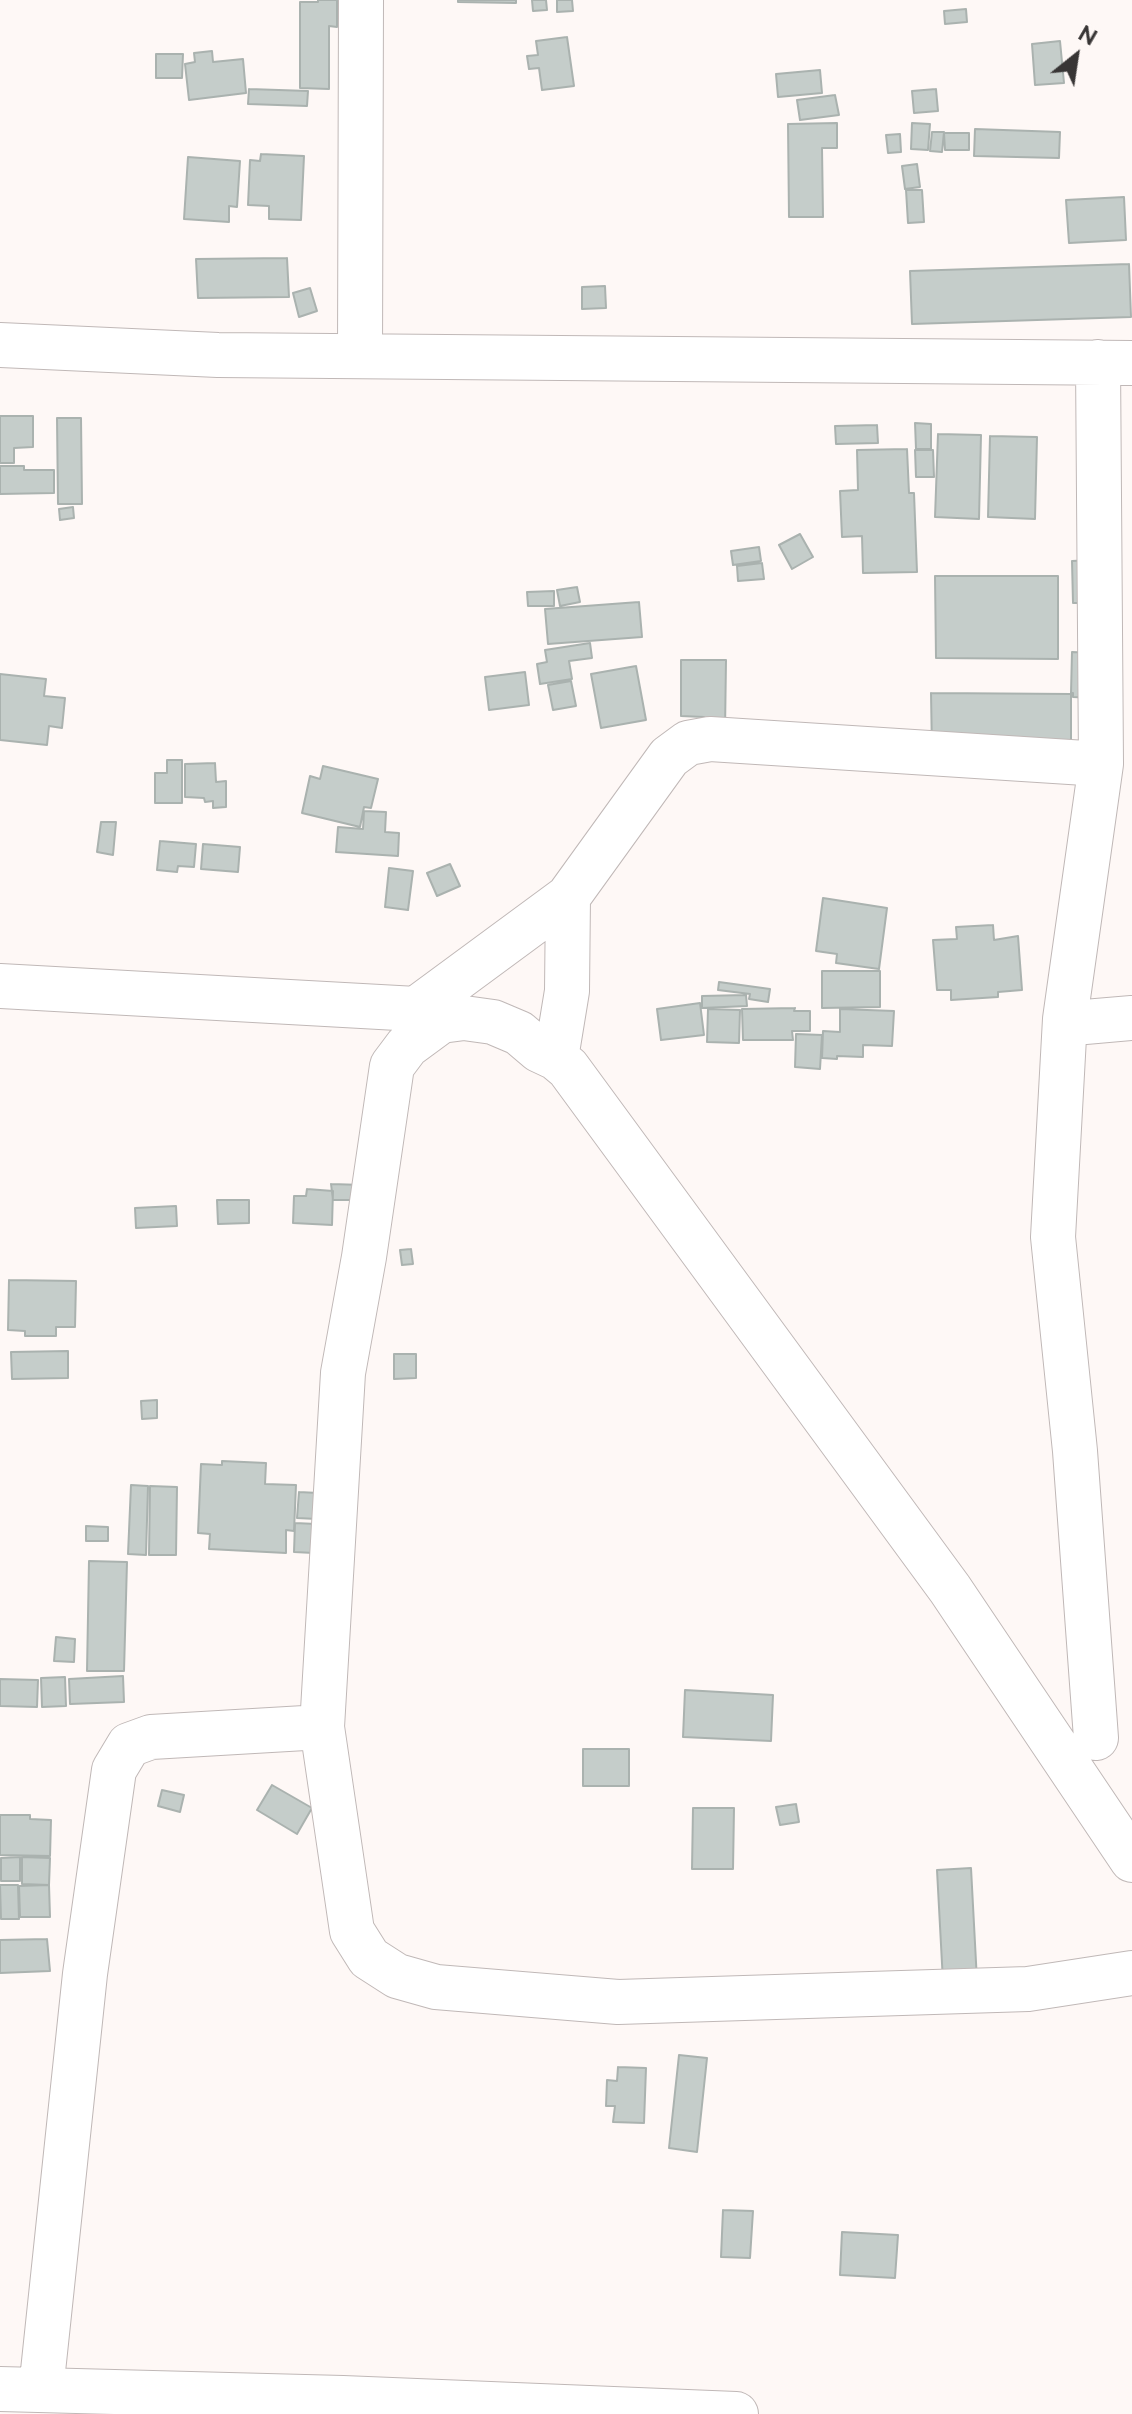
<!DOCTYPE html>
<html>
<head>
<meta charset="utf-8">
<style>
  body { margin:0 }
  #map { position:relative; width:1132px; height:2414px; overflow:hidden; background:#fef8f6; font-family:Raleway,sans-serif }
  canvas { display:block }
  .north { position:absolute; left:1036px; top:16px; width:80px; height:80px; -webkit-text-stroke:6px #fef8f6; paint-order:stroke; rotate:30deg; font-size:22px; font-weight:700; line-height:32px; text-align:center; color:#383535 }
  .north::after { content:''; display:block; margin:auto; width:28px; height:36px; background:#383535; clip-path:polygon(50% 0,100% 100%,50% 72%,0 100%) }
</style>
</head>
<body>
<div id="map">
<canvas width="1132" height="2414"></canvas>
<div class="north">N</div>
</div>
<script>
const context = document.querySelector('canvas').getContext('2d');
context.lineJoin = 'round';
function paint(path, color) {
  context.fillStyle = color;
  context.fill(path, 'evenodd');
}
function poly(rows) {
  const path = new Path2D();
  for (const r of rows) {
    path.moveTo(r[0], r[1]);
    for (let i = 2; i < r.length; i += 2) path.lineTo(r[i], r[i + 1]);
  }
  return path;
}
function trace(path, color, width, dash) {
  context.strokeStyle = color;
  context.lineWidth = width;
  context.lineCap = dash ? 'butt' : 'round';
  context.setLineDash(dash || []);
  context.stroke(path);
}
const building = poly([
  [318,0,337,0,337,27,329,26,329,89,300,88,300,2,318,2,318,0],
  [458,0,516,0,516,3,458,2,458,0],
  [532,0,546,0,547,10,533,11,532,0],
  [557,0,572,0,573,11,557,12,557,0],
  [966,9,967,22,945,24,944,11,966,9],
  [567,37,574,86,542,90,539,68,529,69,527,56,538,55,536,41,567,37],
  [1060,41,1064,83,1035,85,1032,44,1060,41],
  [212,51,213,62,243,59,246,93,189,100,185,64,195,62,194,53,212,51],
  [156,54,183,54,182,78,156,78,156,54],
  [820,70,822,93,778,97,776,74,820,70],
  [249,89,308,91,307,106,248,104,249,89],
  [936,89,938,111,914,113,912,91,936,89],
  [835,95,839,115,800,120,797,100,835,95],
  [837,123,837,148,822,148,823,217,789,217,788,124,837,123],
  [912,123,930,124,928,150,911,149,912,123],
  [975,129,1060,132,1059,158,974,156,975,129],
  [932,132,944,132,942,152,930,151,932,132],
  [944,133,969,133,969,150,945,150,944,133],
  [900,134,901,152,888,153,886,135,900,134],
  [261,154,304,156,301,220,269,219,269,206,248,205,250,160,260,161,261,154],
  [188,157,240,161,237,207,229,206,229,222,184,219,188,157],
  [917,164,920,187,905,189,902,166,917,164],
  [906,190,922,190,924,222,908,223,906,190],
  [1124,197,1126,240,1069,243,1066,200,1124,197],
  [287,258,289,297,198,298,196,259,287,258],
  [1129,264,1131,317,912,324,910,271,1129,264],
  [605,286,606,308,582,309,582,287,605,286],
  [310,288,317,311,299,317,293,293,310,288],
  [0,416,33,416,33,447,14,448,14,463,0,463,0,416],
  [57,418,81,418,82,504,58,504,57,418],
  [915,423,931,424,931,449,916,449,915,423],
  [877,425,878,443,836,444,835,426,877,425],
  [938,434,981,435,979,519,935,517,938,434],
  [990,436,1037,437,1035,519,988,517,990,436],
  [907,449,909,493,914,493,917,572,863,573,862,536,842,537,840,491,858,490,857,450,907,449],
  [915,450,933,450,934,477,916,477,915,450],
  [0,466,24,466,24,470,54,470,54,493,0,494,0,466],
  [73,507,74,518,60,520,59,509,73,507],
  [800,534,813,557,792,569,779,545,800,534],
  [759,547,761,561,733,565,731,551,759,547],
  [1093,560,1094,603,1073,603,1072,561,1093,560],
  [762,563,764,579,738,581,737,566,762,563],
  [935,576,1058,576,1058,659,936,658,935,576],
  [577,587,580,602,560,606,557,590,577,587],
  [554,591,554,606,528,606,527,592,554,591],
  [639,602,642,637,548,644,545,609,639,602],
  [590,643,592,658,569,661,572,679,540,684,537,664,547,662,545,650,590,643],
  [1072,652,1094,653,1093,698,1073,697,1073,693,1071,693,1072,652],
  [681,660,726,660,725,731,704,731,704,717,681,716,681,660],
  [636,666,646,720,601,728,591,674,636,666],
  [525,672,529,705,489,710,485,677,525,672],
  [0,674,46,679,44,696,65,698,62,728,49,726,47,745,0,740,0,674],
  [571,681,576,706,553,710,548,685,571,681],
  [931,693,1071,694,1071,745,932,751,931,693],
  [167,760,182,760,182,803,155,803,155,773,167,773,167,760],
  [215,763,216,782,226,781,226,807,213,808,213,801,205,802,204,798,185,797,185,764,215,763],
  [323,766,378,779,371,808,364,807,360,827,302,813,310,776,320,779,323,766],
  [364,811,386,812,385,832,399,833,398,856,336,852,338,827,363,829,364,811],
  [101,822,116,822,113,855,97,852,101,822],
  [160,841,196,844,194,867,178,866,177,872,157,870,160,841],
  [203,844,240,847,238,872,201,869,203,844],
  [450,864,460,886,437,896,427,873,450,864],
  [389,868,413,871,408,910,385,907,389,868],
  [823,898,887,908,879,969,836,963,837,954,816,951,823,898],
  [993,925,994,940,1018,936,1022,990,998,992,998,997,951,1000,951,990,937,990,933,940,957,939,956,927,993,925],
  [822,971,880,971,880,1007,822,1008,822,971],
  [719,982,770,989,768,1002,749,999,750,994,718,990,719,982],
  [746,995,747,1006,702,1008,702,996,746,995],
  [700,1003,704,1035,661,1040,657,1009,700,1003],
  [795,1008,794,1011,810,1011,810,1031,792,1031,793,1040,743,1040,742,1009,795,1008],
  [708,1009,740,1010,739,1043,707,1042,708,1009],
  [840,1009,894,1011,892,1046,863,1045,863,1057,837,1056,837,1059,822,1058,823,1031,840,1032,840,1009],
  [796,1034,822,1035,820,1069,795,1067,796,1034],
  [331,1184,363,1185,362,1200,333,1200,331,1184],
  [307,1189,333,1191,332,1225,293,1223,294,1196,306,1196,307,1189],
  [217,1200,249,1200,249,1223,218,1224,217,1200],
  [176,1206,177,1226,136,1228,135,1208,176,1206],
  [411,1249,413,1264,402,1265,400,1250,411,1249],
  [9,1280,76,1281,75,1327,56,1327,56,1336,25,1336,25,1331,8,1330,9,1280],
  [68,1351,68,1378,12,1379,11,1352,68,1351],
  [394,1354,416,1354,416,1378,394,1379,394,1354],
  [157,1400,157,1418,142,1419,141,1401,157,1400],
  [222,1461,266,1463,265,1484,296,1485,294,1531,286,1530,286,1553,209,1549,210,1534,198,1533,201,1464,222,1465,222,1461],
  [131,1485,148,1486,146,1555,128,1554,131,1485],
  [150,1486,177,1487,176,1555,149,1555,150,1486],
  [299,1492,318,1493,317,1519,297,1518,299,1492],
  [295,1523,316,1524,314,1553,294,1552,295,1523],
  [86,1526,108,1527,108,1541,86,1541,86,1526],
  [89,1561,127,1562,124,1671,87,1671,89,1561],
  [56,1637,75,1639,74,1662,54,1661,56,1637],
  [123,1676,124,1702,70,1704,69,1679,123,1676],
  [65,1677,66,1706,42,1707,41,1678,65,1677],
  [0,1679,38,1680,37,1707,0,1706,0,1679],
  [685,1690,773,1695,771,1741,683,1737,685,1690],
  [583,1749,629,1749,629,1786,583,1786,583,1749],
  [272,1785,312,1808,297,1834,257,1810,272,1785],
  [162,1790,184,1795,180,1812,158,1806,162,1790],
  [796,1804,799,1822,780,1825,776,1807,796,1804],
  [693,1808,734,1808,733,1869,692,1869,693,1808],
  [0,1815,30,1815,30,1819,51,1820,50,1856,0,1855,0,1815],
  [20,1857,20,1881,1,1881,1,1858,20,1857],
  [22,1857,50,1858,49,1885,22,1884,22,1857],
  [971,1868,977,1981,943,1982,937,1870,971,1868],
  [0,1885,18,1885,19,1919,1,1919,0,1885],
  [49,1885,50,1917,20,1917,19,1886,49,1885],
  [47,1939,50,1971,0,1973,0,1940,47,1939],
  [679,2055,707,2058,697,2152,669,2148,679,2055],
  [618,2067,646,2068,644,2123,613,2122,615,2106,606,2106,607,2080,617,2081,618,2067],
  [723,2210,753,2211,750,2258,721,2257,723,2210],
  [842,2232,898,2235,895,2278,840,2275,842,2232]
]);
paint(building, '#c5cdca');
trace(building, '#aab2af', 2);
const street = poly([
  [0,345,218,355,1132,363],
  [360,356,361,0],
  [0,986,416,1009,441,1021,464,1018,493,1022,519,1033,539,1050,556,1058,568,1068,950,1589,1132,1860],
  [416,1009,568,897,669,757,688,743,710,739,1101,764],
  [1065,1019,1101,764,1098,362],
  [441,1021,407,1046,392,1066,364,1257,343,1373,322,1727,352,1931,369,1958,397,1976,436,1987,618,2002,1028,1989,1132,1973],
  [556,1058,567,991,568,897],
  [1096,1738,1075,1451,1053,1237,1065,1019,1085,1022,1132,1018],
  [0,2389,343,2398,736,2414],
  [41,2390,85,1974,114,1770,129,1745,151,1737,322,1727]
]);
trace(street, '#c0b8b7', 46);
trace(street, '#fff', 44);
</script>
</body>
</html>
